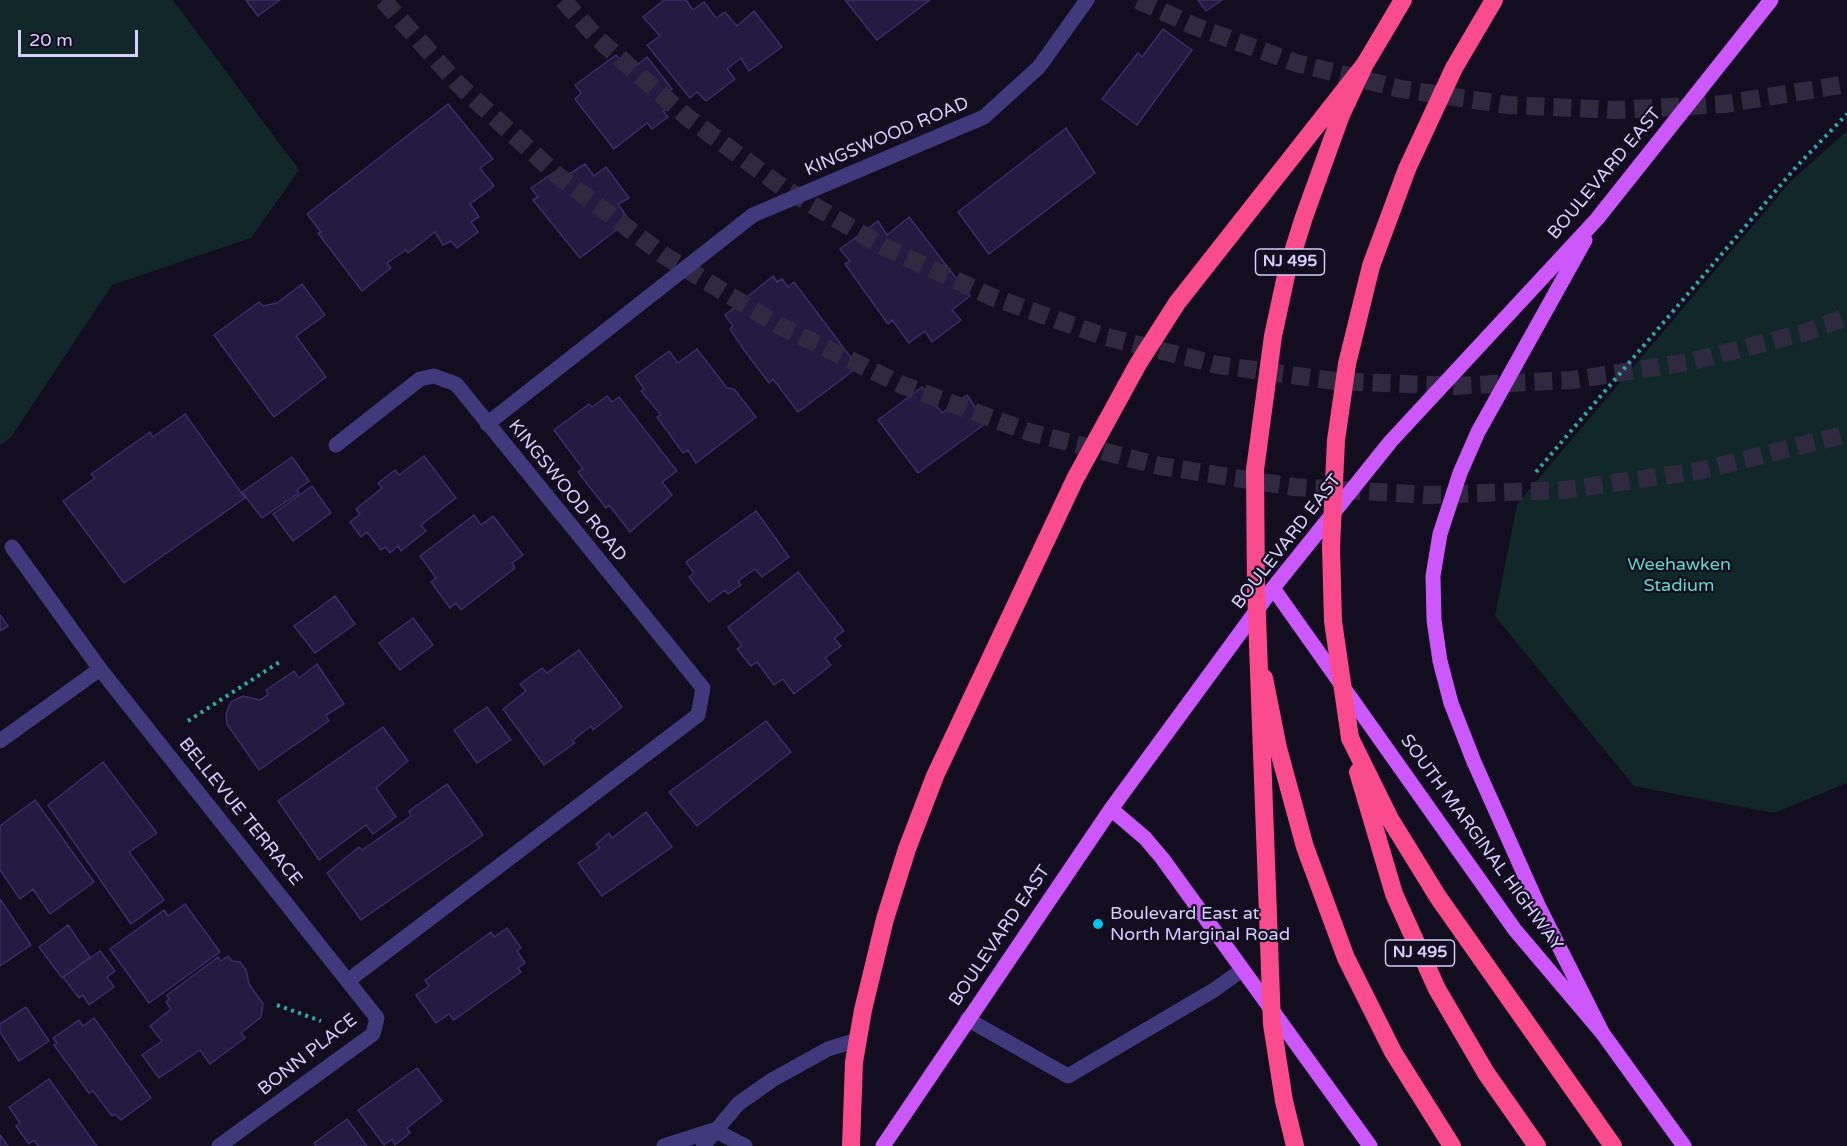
<!DOCTYPE html>
<html>
<head>
<meta charset="utf-8">
<style>
  body { margin:0 }
  #map { position:relative; width:1847px; height:1146px; overflow:hidden; background:#120d1f; font-family:"Varela Round",sans-serif }
  canvas { display:block }
  .scale { position:absolute; left:18px; top:30px; width:120px; height:27px; box-sizing:border-box; border:3px solid #d7cdfe; border-top:0; padding-left:8px; font-size:18px; line-height:21px; white-space:nowrap; color:#d7cdfe; -webkit-text-stroke:4px #120d1f; paint-order:stroke }
</style>
</head>
<body>
<div id="map">
<canvas width="1847" height="1146"></canvas>
<div class="scale">20 m</div>
</div>
<script>
const context = document.querySelector('canvas').getContext('2d');
context.lineJoin = 'round';
function paint(path, color) {
  context.fillStyle = color;
  context.fill(path, 'evenodd');
}
function poly(rows) {
  const path = new Path2D();
  for (const r of rows) {
    path.moveTo(r[0], r[1]);
    for (let i = 2; i < r.length; i += 2) path.lineTo(r[i], r[i + 1]);
  }
  return path;
}
function trace(path, color, width, dash) {
  context.strokeStyle = color;
  context.lineWidth = width;
  context.lineCap = dash ? 'butt' : 'round';
  context.setLineDash(dash || []);
  context.stroke(path);
}
function write(font, color, halo, rows, align = 'center') {
  context.font = font + ' "Varela Round",sans-serif';
  context.lineWidth = 4.5;
  context.setLineDash([]);
  context.textBaseline = 'middle';
  context.strokeStyle = halo;
  context.fillStyle = color;
  for (const [text, x, y, turn = 0] of rows) {
    context.save();
    context.translate(x, y);
    context.rotate((+turn || 0) * Math.PI / 180);
    context.textAlign = isNaN(turn) ? turn : align;
    if (halo) context.strokeText(text, 0, 0);
    context.fillText(text, 0, 0);
    context.restore();
  }
}
paint(poly([
  [0,0,173,0,299,170,251,238,112,285,11,437,0,445],
  [1847,131,1847,783,1774,813,1634,786,1495,616,1517,504,1791,181]
]), '#102829');
const building = poly([
  [246,0,280,0,258,16,246,0],
  [664,0,686,0,693,10,704,2,716,18,725,12,737,26,754,11,782,47,749,71,741,58,727,69,735,79,706,101,697,92,690,98,647,45,660,36,643,17,664,0],
  [845,0,930,0,877,40,845,0],
  [1198,0,1222,0,1206,11,1198,0],
  [1163,29,1192,50,1137,125,1102,99,1138,53,1142,57,1163,29],
  [616,55,622,62,626,59,633,68,647,57,672,89,658,98,667,109,663,111,668,117,652,129,647,123,614,149,575,99,581,93,575,85,616,55],
  [448,104,493,159,480,168,494,186,470,204,479,217,471,222,478,232,457,248,451,241,443,245,435,232,408,253,406,250,387,263,391,268,362,291,318,233,321,232,307,214,448,104],
  [1066,128,1095,173,989,254,958,212,1066,128],
  [585,164,594,176,606,167,629,198,618,204,629,220,580,258,533,200,538,197,531,188,557,170,563,178,585,164],
  [909,217,970,296,952,310,961,320,932,342,925,331,909,343,892,320,888,324,845,264,850,261,840,249,878,221,887,235,909,217],
  [773,276,777,282,782,279,788,287,794,282,858,367,798,412,773,379,769,383,744,350,730,329,733,326,725,315,773,276],
  [302,284,325,315,296,336,326,377,274,417,214,335,259,302,263,306,277,303,302,284],
  [697,349,727,388,734,389,756,417,696,463,688,450,683,453,657,417,661,415,641,391,644,389,635,376,669,351,678,363,697,349],
  [922,387,942,413,967,395,986,423,918,473,878,420,922,387],
  [607,396,612,402,619,397,677,471,662,482,672,495,630,532,609,505,606,508,578,472,583,469,554,430,589,404,592,407,607,396],
  [185,414,245,498,124,583,63,501,95,478,91,474,150,432,153,437,185,414],
  [424,456,456,498,421,525,426,531,401,551,398,546,390,553,385,547,381,550,367,532,361,537,350,522,360,514,356,509,382,488,378,483,395,470,399,475,424,456],
  [292,457,309,481,297,490,299,493,262,518,242,492,292,457],
  [312,486,331,513,293,541,273,514,312,486],
  [756,511,789,557,762,577,755,569,738,581,741,585,728,594,725,590,709,602,689,577,694,573,686,562,756,511],
  [474,515,481,525,493,516,523,555,512,563,515,568,461,610,456,603,450,608,431,582,436,578,420,556,474,515],
  [798,572,844,631,834,638,841,646,825,658,831,665,794,694,783,679,774,685,757,662,751,666,737,649,742,646,728,627,798,572],
  [335,596,355,624,315,653,294,626,335,596],
  [0,615,8,626,0,631,0,615],
  [413,618,433,645,400,670,379,643,413,618],
  [579,650,622,707,593,730,591,726,572,741,575,743,544,765,503,709,526,691,520,684,542,668,547,673,579,650],
  [317,664,344,704,326,715,329,721,259,770,227,724,226,714,231,702,243,696,260,700,268,695,266,690,294,671,299,678,317,664],
  [487,707,511,740,477,763,454,730,487,707],
  [766,721,791,752,697,826,669,792,766,721],
  [383,727,408,761,376,788,396,817,373,834,366,825,319,860,278,801,383,727],
  [103,762,157,833,129,852,164,900,131,924,48,805,103,762],
  [447,784,483,835,361,920,327,873,359,847,362,850,411,816,409,811,447,784],
  [35,800,94,882,50,914,33,889,20,899,0,870,0,826,35,800],
  [646,812,672,847,602,896,578,863,600,848,596,844,609,833,612,838,646,812],
  [0,899,31,945,0,966,0,899],
  [185,904,220,952,149,1003,110,949,164,910,168,916,185,904],
  [68,925,90,957,62,978,39,947,68,925],
  [507,928,521,948,517,951,525,963,518,968,521,972,454,1020,449,1014,436,1023,416,995,429,986,425,980,491,932,494,937,507,928],
  [100,951,115,971,107,977,114,987,89,1005,83,995,79,998,63,977,100,951],
  [228,956,232,961,240,962,246,970,249,984,263,1004,261,1017,241,1033,245,1038,210,1064,200,1050,159,1078,142,1055,162,1041,150,1026,171,1009,166,1002,169,999,167,995,218,957,221,961,228,956],
  [26,1007,49,1041,19,1061,0,1032,0,1024,26,1007],
  [94,1018,151,1098,121,1120,115,1114,112,1116,93,1091,89,1093,54,1045,57,1043,53,1038,79,1020,83,1026,94,1018],
  [417,1068,442,1101,407,1128,410,1133,395,1145,392,1139,384,1145,358,1110,417,1068],
  [49,1079,93,1141,97,1146,38,1146,34,1140,29,1144,16,1126,20,1123,9,1107,49,1079],
  [347,1119,367,1146,316,1146,314,1143,347,1119],
  [0,1135,8,1146,0,1146,0,1135]
]);
paint(building, '#251a40');
trace(building, '#3e2c6b', 1.5);
trace(poly([
  [383,0,457,83,557,175,665,256,780,326,902,385,1029,432,1160,466,1294,487,1429,495,1564,490,1698,471,1847,434],
  [563,0,598,39,687,117,782,187,884,247,992,297,1103,336,1218,365,1335,381,1454,386,1572,380,1689,362,1803,333,1847,317],
  [1138,0,1194,26,1296,63,1401,89,1508,105,1616,110,1724,104,1847,84]
]), '#302a40', 18, [18, 9]);
trace(poly([
  [1536,472,1796,167,1847,114],
  [188,721,281,661],
  [277,1005,321,1021]
]), '#31aaae', 4, [3, 4.5]);
trace(poly([
  [487,424,753,215,984,117,1039,67,1087,0],
  [336,445,420,379,434,376,456,384,703,688,698,715,349,980],
  [12,547,100,669,377,1018,373,1034,219,1146],
  [0,741,100,669],
  [967,1019,1068,1076,1214,990,1242,970],
  [664,1146,714,1130,745,1146],
  [703,1146,738,1104,772,1080,828,1049,857,1040]
]), '#42397d', 15);
trace(poly([
  [1585,240,1478,432,1460,473,1440,534,1433,576,1434,620,1440,661,1451,703,1474,762,1538,905,1603,1034],
  [1273,588,1515,930,1603,1034,1684,1146],
  [1111,809,1145,838,1162,858,1370,1146],
  [883,1146,1111,809,1273,588,1391,441,1597,219,1771,0]
]), '#cc57fb', 15);
trace(poly([
  [1347,364,1371,266,1407,169,1454,68,1494,0],
  [1255,470,1273,336,1287,271,1304,217,1341,115,1365,64,1403,0],
  [1264,678,1278,748,1305,847,1346,958,1393,1052,1452,1146],
  [1350,738,1390,819,1438,897,1613,1146],
  [1358,772,1394,894,1437,989,1486,1073,1537,1146],
  [851,1146,854,1062,863,1010,885,919,907,849,935,776,1075,479,1138,364,1177,303,1365,64]
]), '#fa4b8f', 18);
trace(poly([
  [1347,364,1336,440,1331,547,1333,621,1350,738],
  [1255,470,1256,590,1272,1024,1284,1101,1295,1146]
]), '#fa4b8f', 18);
for (const [x, y, r, color] of [
  [1098,924,6,"#06c4f0"]
]) {
  const dot = new Path2D();
  dot.arc(x, y, r, 0, 2 * Math.PI);
  context.fillStyle = color;
  context.fill(dot);
  trace(dot, '#120d1f', 2);
}
for (const [x, y, w] of [
  [1290,262,69],
  [1420,953,69]
]) {
  const box = new Path2D();
  box.roundRect(x - w / 2, y - 13, w, 26, 4.5);
  context.fillStyle = '#120d1f';
  context.fill(box);
  trace(box, '#d7cdfe', 1.5);
}
write('bold 16px', '#d7cdfe', null, [
  ["NJ 495",1290,262],
  ["NJ 495",1420,953]
]);
write('18px', '#d7cdfe', '#120d1f', [
  ["KINGSWOOD ROAD",887,137,-23],
  ["BOULEVARD EAST",1605,174,-50],
  ["KINGSWOOD ROAD",567,491,51],
  ["BOULEVARD EAST",1287,542,-52],
  ["BELLEVUE TERRACE",240,812,51],
  ["SOUTH MARGINAL HIGHWAY",1481,843,54],
  ["BOULEVARD EAST",1000,936,-56],
  ["BONN PLACE",308,1055,-38]
]);
write('18px', '#5bdbc7', '#120d1f', [
  ["Weehawken",1679,565],
  ["Stadium",1679,586]
]);
write('18px', '#d7cdfe', '#120d1f', [
  ["Boulevard East at",1110,914],
  ["North Marginal Road",1110,935]
], 'left');
</script>
</body>
</html>
